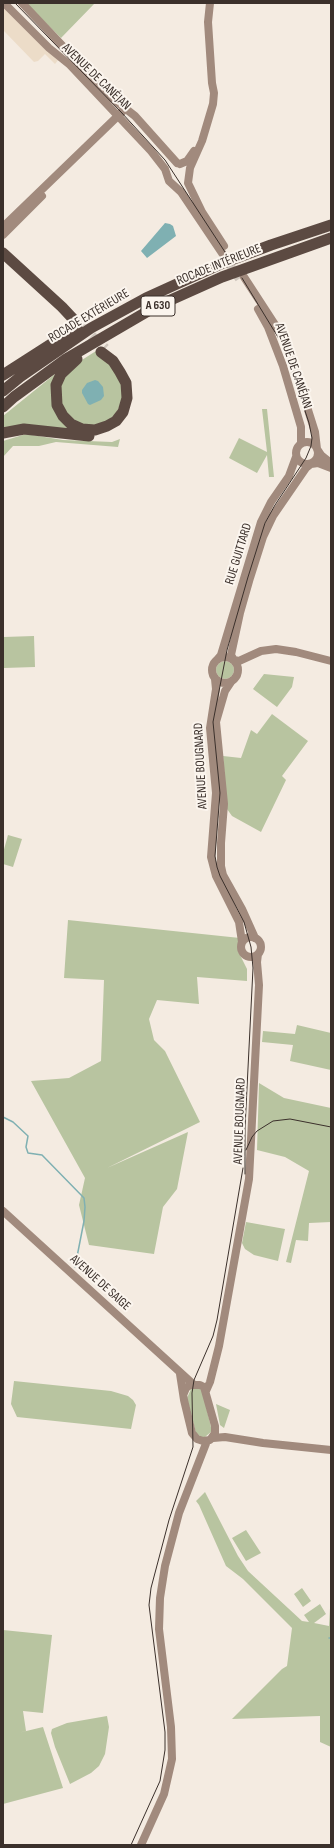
<!DOCTYPE html>
<html>
<head>
<meta charset="utf-8">
<style>
  body { margin:0 }
  #map { position:relative; width:334px; height:1848px; overflow:hidden; background:#f4ebe1; font-family:"Sofia Sans Condensed",sans-serif }
  canvas { display:block }
  .frame { position:absolute; inset:0; border:4px solid #3b302b; pointer-events:none }
</style>
</head>
<body>
<div id="map">
<canvas width="334" height="1848"></canvas>
<div class="frame"></div>
</div>
<script>
const context = document.querySelector('canvas').getContext('2d');
context.lineJoin = 'round';
function paint(path, color) {
  context.fillStyle = color;
  context.fill(path, 'evenodd');
}
function poly(rows) {
  const path = new Path2D();
  for (const r of rows) {
    if (r.length === 3) {
      path.moveTo(r[0] + r[2], r[1]);
      path.arc(r[0], r[1], r[2], 0, 2 * Math.PI);
      continue;
    }
    path.moveTo(r[0], r[1]);
    for (let i = 2; i < r.length; i += 2) path.lineTo(r[i], r[i + 1]);
  }
  return path;
}
function trace(path, color, width, dash) {
  context.strokeStyle = color;
  context.lineWidth = width;
  context.lineCap = dash ? 'butt' : 'round';
  context.setLineDash(dash || []);
  context.stroke(path);
}
function write(font, color, halo, rows, align = 'center') {
  context.font = font + ' "Sofia Sans Condensed",sans-serif';
  context.lineWidth = 4;
  context.setLineDash([]);
  context.textBaseline = 'middle';
  context.strokeStyle = halo;
  context.fillStyle = color;
  for (const [text, x, y, turn = 0] of rows) {
    context.save();
    context.translate(x, y);
    context.rotate((+turn || 0) * Math.PI / 180);
    context.textAlign = isNaN(turn) ? turn : align;
    if (halo) context.strokeText(text, 0, 0);
    context.fillText(text, 0, 0);
    context.restore();
  }
}
paint(poly([
  [26,3,95,3,61,38],
  [96,351,109,362,121,382,123,398,116,414,105,423,86,426,67,416,59,398,60,383,74,365],
  [55,374,53,388,75,429,3,430,3,416],
  [262,409,267,409,274,477,269,477,267,455,257,473,229,458,239,438,267,452],
  [26,434,63,440,112,442,120,439,118,447,56,442,39,446,13,446,3,457,3,441],
  [34,636,35,667,4,668,4,637],
  [225,670,9],
  [264,674,294,677,292,687,277,707,253,689],
  [272,714,308,741,282,776,286,780,261,832,232,816,227,809,223,756,241,758,251,730,257,734],
  [8,835,22,839,13,867,3,864,3,853],
  [68,920,240,938,238,951,247,969,247,981,197,977,199,1004,157,1000,149,1019,154,1040,165,1051,200,1122,107,1168,188,1132,177,1189,163,1207,154,1254,89,1245,79,1205,85,1178,31,1081,69,1078,101,1061,104,980,64,978],
  [297,1025,331,1033,331,1070,290,1061,293,1045,262,1042,263,1031,295,1034],
  [259,1083,284,1098,331,1108,331,1222,309,1223,308,1241,296,1240,291,1263,286,1262,309,1171,285,1157,257,1150],
  [246,1222,285,1229,278,1261,254,1255,245,1249,242,1243],
  [14,1381,111,1391,128,1396,133,1400,136,1405,131,1429,17,1417,11,1404],
  [198,1388,202,1390,212,1431,205,1437,201,1437,196,1433,187,1398,191,1389],
  [216,1404,230,1410,224,1428,220,1425],
  [205,1492,238,1556,248,1571,302,1621,309,1622,304,1615,320,1604,326,1614,314,1623,329,1626,331,1590,331,1747,320,1742,320,1716,232,1719,282,1669,287,1666,292,1628,243,1579,226,1566,199,1505,196,1501],
  [246,1530,261,1553,246,1561,232,1538],
  [302,1588,311,1601,303,1607,294,1594],
  [3,1630,52,1635,43,1713,23,1711,26,1731,18,1733,43,1727,63,1788,3,1804],
  [107,1716,109,1727,105,1754,99,1766,91,1773,70,1784,55,1747,51,1733,52,1729,67,1723]
]), '#b8c4a0');
paint(poly([
  [3,5,59,59,55,64,45,54,38,61,34,62,3,30]
]), '#ecdcc8');
paint(poly([
  [165,223,170,224,173,226,176,236,147,258,141,251],
  [95,380,98,381,103,387,104,396,101,400,90,405,88,404,82,393,82,390,87,383]
]), '#7fb0b2');
trace(poly([
  [3,1117,13,1122,28,1136,26,1147,28,1153,42,1155,84,1198,85,1207,84,1221,75,1267],
  [329,1638,331,1638]
]), '#7fb0b2', 1.5);
trace(poly([
  [222,253,239,279]
]), '#cfc6bd', 8, [8, 4]);
trace(poly([
  [79,325,105,349]
]), '#cfc6bd', 11, [11, 5.5]);
trace(poly([
  [4,3,49,48,70,65,151,151,165,169,169,181,181,192,222,253],
  [22,3,112,98,135,116,177,163],
  [210,3,208,22,212,83,214,93,213,104,202,141,190,168,188,183,202,212,224,246],
  [180,164,187,161,194,151],
  [3,227,122,112],
  [3,235,42,196],
  [244,277,283,337,289,350,315,432,317,449,321,455,331,463],
  [258,309,268,327,283,366,301,427,301,443],
  [307,453,11],
  [331,468,318,463,311,464,306,468,273,516,263,537,250,578,240,613,231,655,234,660,239,661,261,651,276,649,296,652,331,661],
  [225,670,13],
  [215,662,221,655,261,522,271,502,289,476,296,457],
  [215,679,216,689,210,728,216,793,211,857,216,876,239,922,242,942],
  [231,682,225,691,216,722,224,804,221,843,221,866,223,875,242,909,255,938],
  [251,947,10],
  [3,1211,193,1384],
  [180,1374,184,1400,192,1433,197,1439,203,1441,210,1440,215,1433,215,1426,204,1387,200,1385,190,1385,186,1388,184,1393],
  [206,1391,210,1382,219,1346,249,1179,259,985,257,962,258,954],
  [213,1438,225,1437,263,1443,331,1450],
  [141,1845,164,1794,172,1759,171,1727,159,1629,160,1598,165,1566,179,1513,207,1441]
]), '#a18a7d', 8);
trace(poly([
  [3,253,62,307,76,322],
  [77,359,61,374,56,385,57,405,63,416,71,424,82,429,95,430,107,426,116,421,123,412,127,398,126,383,120,372,113,361,101,352],
  [3,375,56,341,78,330],
  [3,391,20,377,91,328,146,298,223,263,271,245,331,225],
  [3,407,14,397,66,359,155,307,222,277,331,238],
  [3,433,24,429,89,436]
]), '#5c4a42', 11);
trace(poly([
  [15,3,121,112,165,160,225,252],
  [242,278,284,347,309,423,312,438,311,446,306,458,275,505,265,523,248,577,227,650,213,722,220,793,215,856,217,867,220,876,244,922,251,947,253,968,245,1128,245,1174],
  [246,1150,252,1137,257,1131,273,1121,290,1119,331,1127],
  [131,1845,160,1781,165,1750,165,1732,149,1605,151,1588,169,1520,193,1447,192,1393,194,1380,213,1336,217,1320,243,1168]
]), '#3b302b', 1);
for (const [x, y, w] of [
  [158,306,34]
]) {
  const box = new Path2D();
  box.roundRect(x - w / 2, y - 10, w, 20, 3);
  context.fillStyle = '#fbf5ee';
  context.fill(box);
  trace(box, '#3b302b', 1);
}
write('bold 12px', '#3b302b', null, [
  ["A 630",158,306]
]);
write('13px', '#3b302b', '#fbf5ee', [
  ["AVENUE DE CANÉJAN",96,77,44],
  ["ROCADE INTÉRIEURE",219,265,-22],
  ["ROCADE EXTÉRIEURE",89,316,-31],
  ["AVENUE DE CANÉJAN",293,366,71],
  ["RUE GUITTARD",239,554,-73],
  ["AVENUE BOUGNARD",201,766,-93],
  ["AVENUE BOUGNARD",240,1121,-88],
  ["AVENUE DE SAIGE",100,1283,42]
]);
</script>
</body>
</html>
